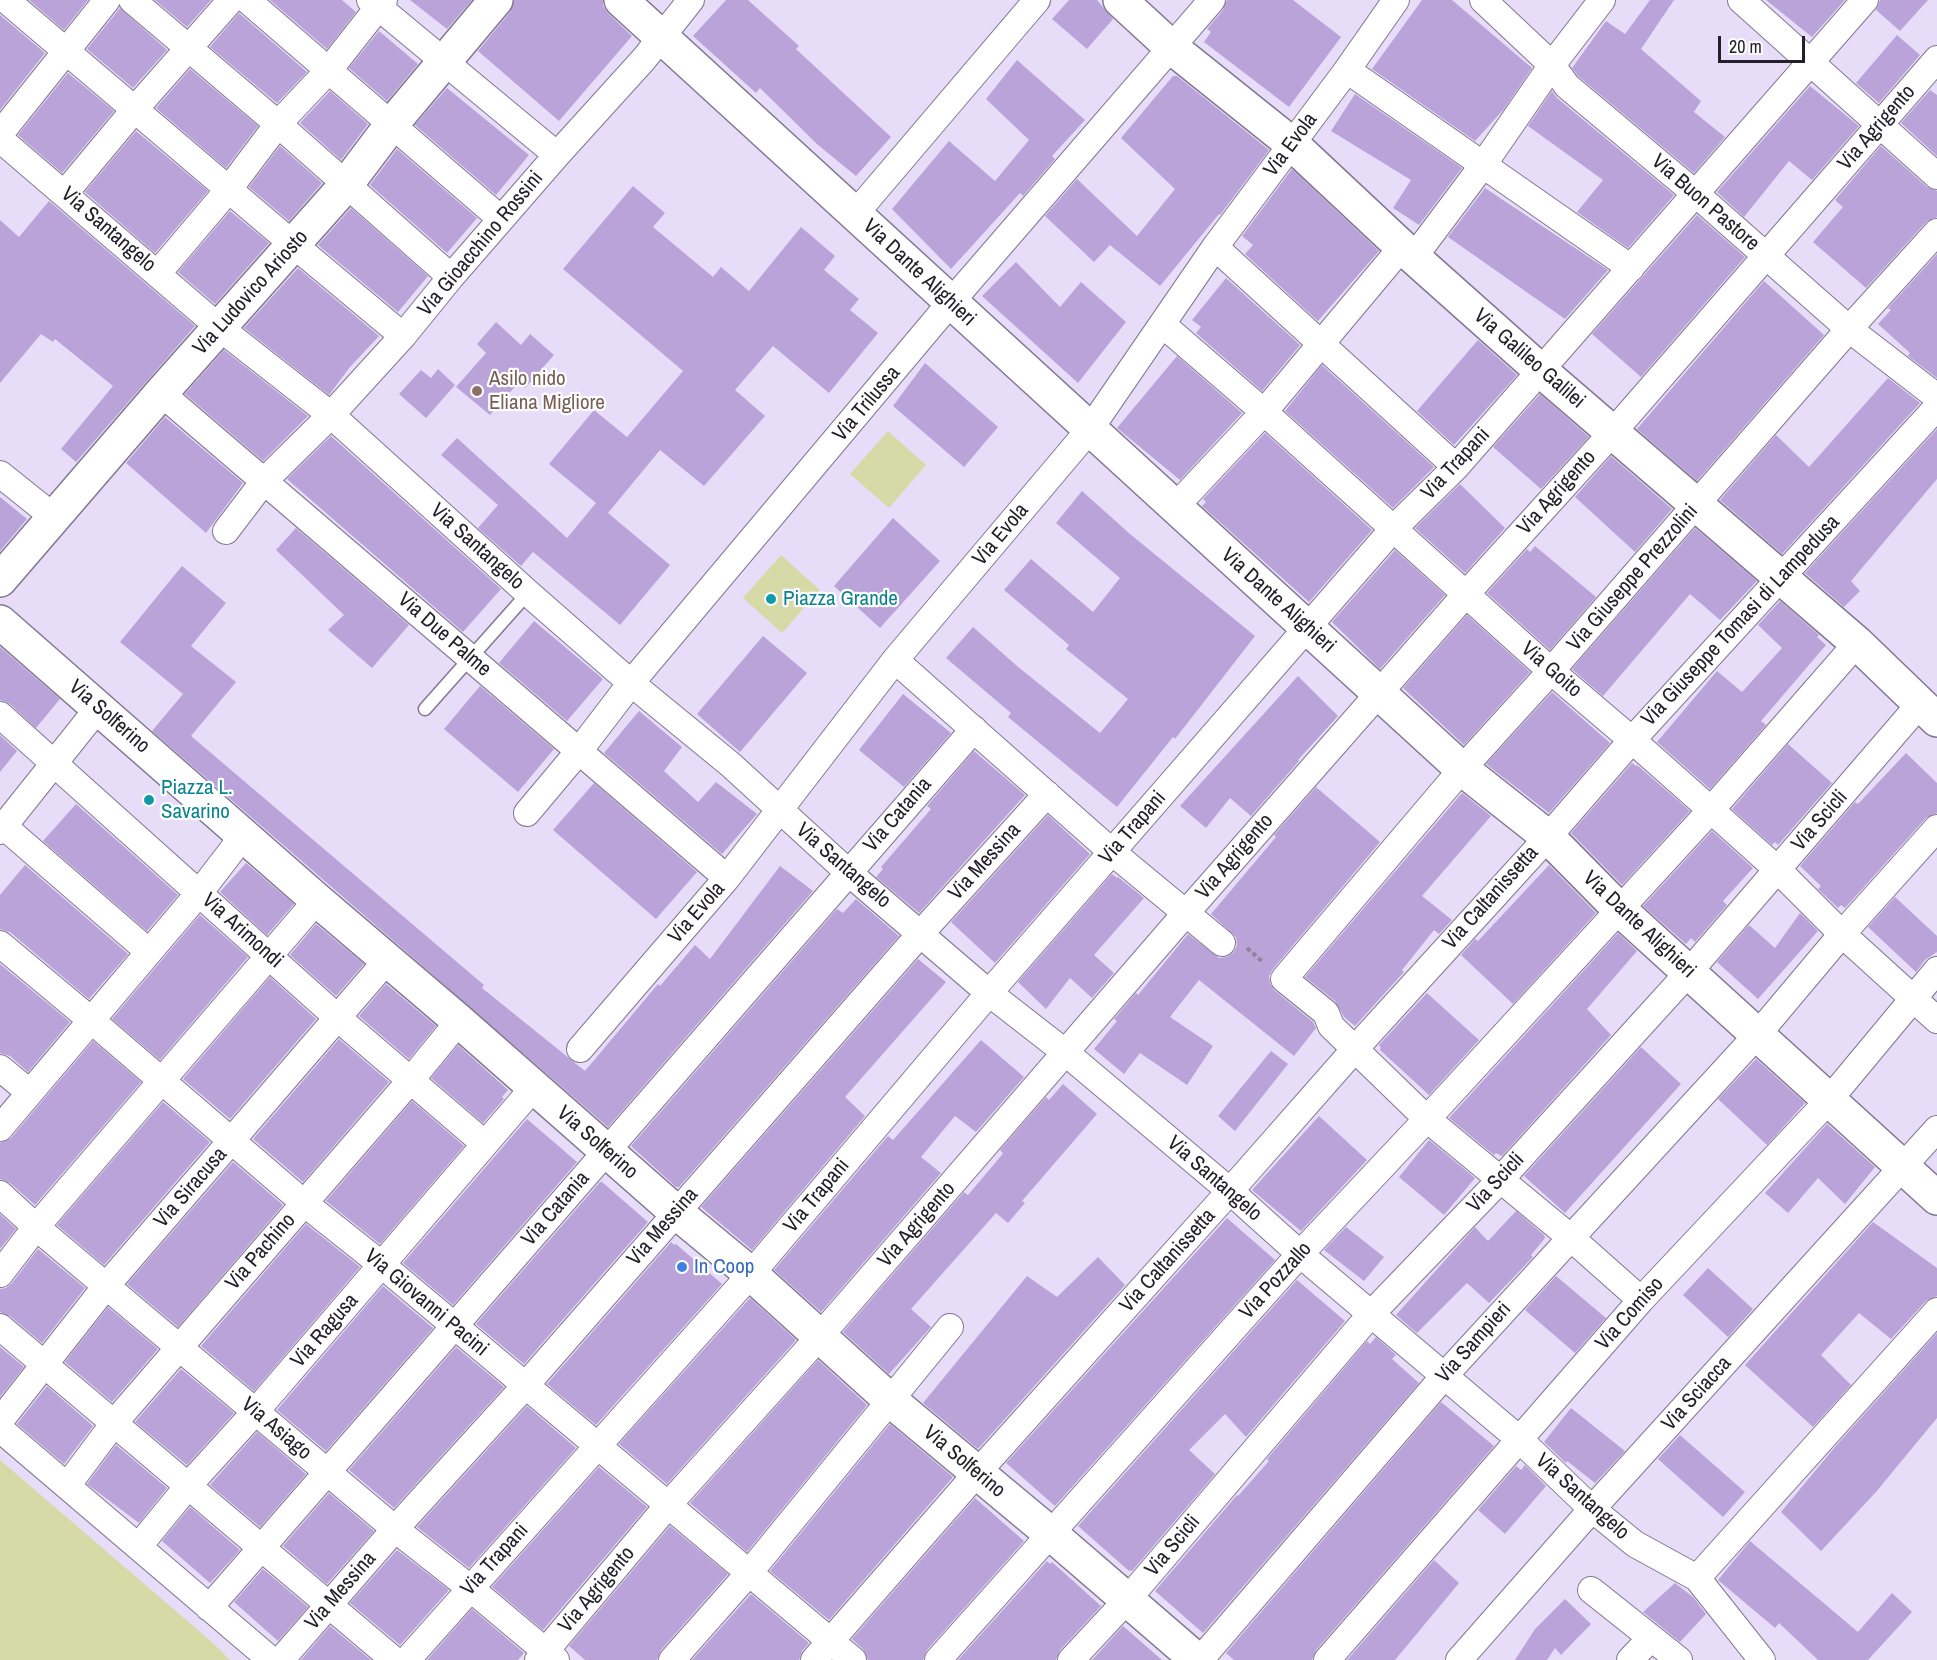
<!DOCTYPE html>
<html>
<head>
<meta charset="utf-8">
<style>
  body { margin:0 }
  #map { position:relative; width:1937px; height:1660px; overflow:hidden; background:#e8ddf9; font-family:"Archivo Narrow",sans-serif }
  canvas { display:block }
  .scale { position:absolute; left:1718px; top:36px; width:87px; height:27px; box-sizing:border-box; border:3px solid #23202a; border-top:0; padding-left:8px; font-size:18px; line-height:21px; white-space:nowrap; color:#23202a; -webkit-text-stroke:4px #fff; paint-order:stroke }
</style>
</head>
<body>
<div id="map">
<canvas width="1937" height="1660"></canvas>
<div class="scale">20 m</div>
</div>
<script>
const context = document.querySelector('canvas').getContext('2d');
context.lineJoin = 'round';
function paint(path, color) {
  context.fillStyle = color;
  context.fill(path, 'evenodd');
}
function poly(rows) {
  const path = new Path2D();
  for (const r of rows) {
    path.moveTo(r[0], r[1]);
    for (let i = 2; i < r.length; i += 2) path.lineTo(r[i], r[i + 1]);
  }
  return path;
}
function trace(path, color, width, dash) {
  context.strokeStyle = color;
  context.lineWidth = width;
  context.lineCap = dash ? 'butt' : 'round';
  context.setLineDash(dash || []);
  context.stroke(path);
}
function write(font, color, halo, rows, align = 'center') {
  context.font = font + ' "Archivo Narrow",sans-serif';
  context.lineWidth = 4.5;
  context.setLineDash([]);
  context.textBaseline = 'middle';
  context.strokeStyle = halo;
  context.fillStyle = color;
  for (const [text, x, y, turn = 0] of rows) {
    context.save();
    context.translate(x, y);
    context.rotate((+turn || 0) * Math.PI / 180);
    context.textAlign = isNaN(turn) ? turn : align;
    if (halo) context.strokeText(text, 0, 0);
    context.fillText(text, 0, 0);
    context.restore();
  }
}
paint(poly([
  [888,431,926,465,889,508,850,474],
  [781,555,820,590,782,633,743,598],
  [0,1460,212,1642,230,1660,0,1660]
]), '#d6daa6');
paint(poly([
  [29,0,88,0,64,30],
  [155,0,211,0,187,27],
  [270,0,342,0,356,12,327,49],
  [410,0,472,0,447,29],
  [514,0,603,0,603,6,608,13,632,36,559,121,478,51,510,12],
  [726,0,748,0,799,46,796,49,891,137,856,176,818,145,760,88,756,93,693,36],
  [1069,0,1097,0,1113,19,1087,49,1052,19],
  [1227,0,1293,0,1341,37,1289,107,1204,42,1211,32,1207,29,1223,10],
  [1422,0,1452,0,1532,68,1504,109,1475,141,1372,69],
  [1650,0,1674,0,1641,49,1701,101,1694,112,1725,137,1694,173,1578,76,1572,68,1606,21,1625,34],
  [1766,0,1845,0,1812,37],
  [1880,0,1928,0,1900,31,1876,10],
  [120,8,167,50,133,88,87,49],
  [239,13,307,72,277,103,210,47],
  [0,15,45,53,0,110],
  [379,31,418,64,387,101,349,68],
  [1897,35,1920,55,1879,103,1856,83],
  [1017,60,1085,120,1052,156,1055,159,1023,196,1020,193,951,269,892,209,949,141,995,181,1029,140,986,99],
  [190,69,258,126,226,168,156,108],
  [68,73,114,111,62,173,18,135],
  [1173,76,1177,76,1269,150,1220,215,1219,214,1160,286,1110,245,1094,262,1045,216,1077,179,1137,236,1175,189,1121,138],
  [1810,86,1859,126,1812,180,1789,161,1744,217,1717,192],
  [447,88,529,155,496,195,415,125],
  [1930,90,1937,95,1937,156,1901,123],
  [330,91,368,124,341,160,300,123],
  [1552,91,1557,98,1674,195,1628,248,1577,212,1603,180,1528,126],
  [1355,94,1462,168,1419,225,1393,208,1411,180,1331,131],
  [136,131,208,191,155,253,85,192],
  [280,146,322,183,289,221,249,187],
  [1881,146,1927,187,1937,191,1937,217,1926,222,1866,288,1813,242,1843,207,1835,200],
  [397,149,477,218,447,253,370,185],
  [1292,169,1379,251,1318,321,1245,254,1253,245,1242,236],
  [633,186,665,213,653,227,713,277,721,267,749,291,801,227,835,256,824,270,859,299,850,310,878,333,829,393,773,346,735,390,765,416,704,486,660,450,608,513,670,565,620,625,533,552,521,566,478,528,498,505,441,455,457,438,567,538,596,503,549,464,594,410,627,437,683,371,563,269],
  [1485,188,1608,270,1565,319,1448,237],
  [49,201,195,326,76,462,61,449,113,386,55,339,53,342,41,334,0,383,0,220,19,237],
  [351,208,428,276,398,312,318,245],
  [230,211,269,243,215,304,178,272],
  [1697,215,1745,257,1641,377,1592,334],
  [1937,254,1937,378,1908,356,1910,353,1878,324,1891,310,1888,308],
  [1016,262,1060,307,1081,282,1126,322,1078,383,982,296],
  [298,268,379,336,350,367,329,395,244,328],
  [1226,278,1300,345,1262,391,1196,333,1201,327,1192,320],
  [1764,281,1824,335,1697,481,1637,429],
  [496,322,521,345,530,334,554,355,525,388,519,382,490,415,456,387,486,353,477,344],
  [1478,340,1517,375,1454,445,1417,411],
  [224,350,308,416,263,461,185,394],
  [1177,356,1242,413,1180,480,1117,428],
  [925,363,998,427,964,467,893,406],
  [1322,365,1434,467,1393,508,1285,411],
  [438,369,455,385,426,418,399,394,421,370,431,378],
  [1888,378,1920,403,1782,554,1720,500,1776,435,1809,467],
  [1540,394,1589,437,1541,489,1493,447],
  [165,417,243,483,206,533,126,463],
  [1937,429,1937,479,1851,581,1860,591,1844,607,1805,573],
  [1265,433,1372,530,1309,602,1202,506,1206,502,1203,499],
  [331,436,501,589,463,632,287,479],
  [1611,456,1672,509,1635,552,1575,497],
  [1460,484,1505,528,1465,573,1415,528],
  [1082,491,1130,534,1255,636,1175,739,1173,737,1117,807,1008,717,1011,713,946,658,973,627,1017,666,1100,733,1128,699,1066,649,1069,645,1004,590,1031,559,1093,612,1120,578,1056,523],
  [0,497,27,519,0,551],
  [893,518,940,561,880,628,834,586],
  [296,528,409,625,372,668,328,630,344,615,276,550],
  [1695,528,1757,581,1720,620,1690,594,1603,696,1572,669],
  [1535,546,1596,597,1550,650,1487,593,1527,549,1530,552],
  [1395,550,1445,595,1380,669,1332,622],
  [182,566,226,603,191,646,236,682,191,736,484,985,482,988,585,1071,658,984,660,986,695,945,710,959,780,866,813,891,608,1127,152,731,183,694,120,642],
  [1780,601,1819,635,1817,637,1826,645,1761,721,1766,725,1710,789,1657,742,1717,671,1742,692,1782,648,1758,625],
  [1467,615,1530,672,1464,745,1403,688],
  [534,621,603,679,567,721,499,663],
  [763,636,807,673,740,752,697,714],
  [0,647,60,699,36,728,10,704,0,700],
  [1298,676,1338,716,1298,760,1299,761,1251,816,1230,798,1206,828,1180,806],
  [480,686,554,749,518,792,444,729],
  [1552,692,1610,743,1549,813,1486,764],
  [903,694,951,733,904,787,859,750],
  [639,711,682,747,664,771,698,802,716,782,757,814,722,854,604,753],
  [0,735,17,751,0,772],
  [1788,744,1832,783,1778,845,1775,842,1772,845,1732,809],
  [974,751,1025,795,919,913,876,877,883,869,881,867,931,809,927,806],
  [1906,753,1937,783,1937,813,1926,818,1845,908,1841,905,1838,908,1818,889,1821,886,1800,866,1855,802,1858,804],
  [1632,763,1636,766,1637,765,1690,811,1622,885,1571,833],
  [594,783,697,872,656,919,553,830],
  [1316,787,1380,842,1273,969,1269,976,1270,984,1274,990,1313,1022,1316,1028,1294,1056,1199,980,1170,1017,1213,1046,1187,1085,1140,1053,1124,1074,1094,1049,1117,1021,1114,1019,1136,993,1138,995,1188,934,1219,958,1227,957,1233,953,1237,946,1236,937,1211,914,1276,837,1274,835],
  [1462,793,1491,816,1422,896,1452,920,1439,934,1434,930,1402,970,1404,972,1355,1026,1344,1017,1335,1001,1305,977],
  [76,804,178,895,147,931,43,841],
  [1048,815,1090,854,995,963,951,922],
  [1712,831,1753,868,1723,901,1727,905,1695,942,1691,938,1686,944,1643,906],
  [246,863,294,904,267,935,220,892],
  [25,865,128,954,89,999,10,932,0,929,0,895],
  [1549,865,1596,913,1513,1004,1461,955,1475,939,1478,941],
  [1112,874,1117,878,1118,877,1144,898,1094,955,1114,973,1092,998,1070,978,1046,1009,1018,982],
  [1895,897,1937,936,1937,952,1925,960,1916,972,1868,927],
  [856,899,899,936,679,1187,676,1187,631,1146,837,909,843,913],
  [1800,913,1818,931,1758,999,1717,962,1749,925,1775,948],
  [200,915,248,957,160,1060,112,1019],
  [316,924,364,964,336,996,290,955],
  [1618,933,1637,951,1587,1009,1611,1035,1502,1156,1496,1153,1494,1155,1449,1118],
  [918,959,946,982,845,1097,865,1116,752,1250,701,1207],
  [0,964,70,1022,28,1072,10,1056,0,1053],
  [270,977,316,1019,230,1119,183,1079],
  [386,984,436,1026,409,1059,359,1016],
  [1427,993,1479,1040,1429,1095,1380,1050,1381,1048,1379,1045],
  [339,1039,389,1082,303,1182,253,1139],
  [981,1040,1024,1077,976,1132,955,1116,921,1157,941,1173,821,1312,774,1270,888,1136,893,1140],
  [93,1041,141,1082,35,1205,10,1183,0,1179,0,1143,11,1138],
  [458,1045,508,1090,502,1097,504,1099,483,1123,431,1078],
  [1641,1047,1681,1084,1565,1213,1524,1176],
  [1271,1051,1288,1064,1235,1131,1218,1116],
  [1756,1059,1805,1103,1767,1145,1718,1099],
  [1063,1084,1097,1114,1022,1201,1025,1203,1008,1223,996,1213,911,1309,931,1327,889,1374,843,1332,964,1192,968,1195,1001,1156,1003,1153,1000,1150,1046,1097,1049,1100],
  [412,1101,464,1146,380,1244,326,1201],
  [163,1102,210,1142,104,1265,57,1225],
  [1319,1116,1367,1160,1301,1231,1252,1190],
  [527,1119,577,1162,453,1305,403,1263],
  [1827,1124,1875,1167,1845,1204,1818,1178,1788,1213,1765,1193],
  [1429,1140,1475,1178,1444,1215,1399,1177],
  [233,1162,283,1205,178,1327,127,1284],
  [600,1182,602,1182,648,1222,524,1364,476,1324],
  [1516,1211,1544,1235,1545,1238,1531,1255,1533,1257,1489,1303,1467,1283,1417,1333,1396,1315,1475,1227,1488,1241],
  [0,1214,16,1229,0,1249],
  [1227,1218,1275,1260,1055,1506,1006,1463],
  [1873,1222,1937,1268,1937,1296,1926,1301,1891,1339,1859,1313,1821,1355,1851,1385,1813,1427,1745,1365],
  [306,1224,360,1267,254,1391,201,1346],
  [1346,1227,1384,1257,1364,1281,1324,1250],
  [671,1242,674,1245,676,1244,722,1284,596,1425,547,1384],
  [38,1249,85,1288,42,1343,10,1316,0,1312,0,1289,6,1288,12,1283],
  [1098,1257,1125,1285,978,1449,923,1403,1027,1276,1057,1297],
  [1708,1268,1753,1309,1728,1337,1683,1295],
  [1556,1276,1606,1318,1575,1353,1525,1310],
  [1297,1280,1345,1321,1246,1437,1225,1414,1189,1450,1215,1474,1132,1571,1130,1570,1129,1571,1078,1526],
  [383,1286,433,1328,326,1451,277,1410],
  [750,1298,796,1340,667,1484,619,1444],
  [108,1307,158,1349,112,1402,65,1362],
  [1937,1333,1937,1418,1876,1492,1821,1551,1781,1512,1835,1447],
  [1376,1337,1396,1355,1392,1359,1419,1383,1203,1633,1155,1591,1237,1495,1238,1496,1269,1461,1267,1459,1367,1341,1370,1344],
  [0,1347,24,1367,0,1397],
  [456,1347,504,1387,394,1508,349,1470],
  [818,1360,867,1405,747,1552,690,1503],
  [181,1369,234,1413,187,1465,135,1422],
  [47,1386,93,1426,64,1464,17,1424],
  [1441,1402,1494,1446,1316,1650,1312,1660,1234,1660,1226,1653],
  [527,1406,576,1448,469,1568,417,1527],
  [1571,1408,1625,1451,1595,1483,1567,1461,1566,1463,1544,1442],
  [890,1424,953,1477,829,1620,770,1571],
  [257,1432,306,1474,260,1527,210,1485],
  [1680,1435,1745,1492,1723,1517,1658,1459],
  [116,1445,167,1488,139,1523,87,1484],
  [1525,1465,1546,1486,1505,1534,1478,1510,1516,1466,1521,1470],
  [599,1467,647,1507,543,1630,492,1587],
  [329,1493,374,1531,327,1584,283,1546],
  [975,1498,1024,1541,927,1650,923,1660,868,1660,863,1649,852,1639],
  [190,1507,240,1550,210,1583,162,1541],
  [670,1526,728,1574,661,1650,657,1660,585,1660,569,1646],
  [1750,1541,1858,1632,1892,1593,1912,1612,1868,1660,1818,1660,1779,1623,1775,1628,1718,1580],
  [397,1550,449,1590,400,1645,350,1603],
  [1434,1560,1459,1583,1395,1660,1347,1660],
  [1047,1561,1050,1564,1052,1562,1101,1606,1060,1650,1056,1660,958,1660],
  [263,1569,308,1607,278,1641,234,1602],
  [1675,1583,1693,1597,1706,1614,1680,1642,1643,1612],
  [751,1594,809,1643,802,1651,799,1660,692,1660],
  [1565,1599,1591,1624,1561,1655,1555,1648,1547,1660,1515,1660,1535,1629],
  [472,1609,524,1653,518,1660,427,1660],
  [330,1626,371,1660,301,1660],
  [1123,1626,1162,1660,1092,1660]
]), '#b9a3d9');
const lane = poly([
  [425,709,528,593]
]);
const street = poly([
  [6,0,294,245,403,336],
  [132,0,278,124,451,277],
  [247,0,501,219],
  [370,0,557,155],
  [1483,0,1552,65,1567,86,1696,194,1849,329,1937,397],
  [1741,0,1937,176],
  [1347,70,1631,268],
  [0,134,107,0],
  [0,139,220,328,331,415,528,593,631,683,731,765,849,873,989,993,1066,1053,1230,1191,1300,1254,1519,1439,1592,1509,1635,1544,1697,1578,1762,1660],
  [65,193,135,109,231,0],
  [855,214,1037,0],
  [1215,247,1456,467],
  [1414,257,1483,165,1552,65,1602,0],
  [158,273,229,189,278,124,329,70,384,0],
  [1162,324,1264,412,1551,671,1632,740,1711,810,1778,870,1842,934,1937,1020],
  [161,393,727,878],
  [0,474,55,518],
  [1175,507,1264,412,1402,247],
  [226,531,264,481,331,415,403,336,451,277,557,155,644,59,691,0],
  [895,660,1112,852,1222,943],
  [0,715,339,1019,485,1144],
  [527,813,579,751,631,683,951,302,1212,0],
  [0,823,149,952],
  [0,831,99,707],
  [0,944,91,1020,304,1203,382,1265,853,1660],
  [580,1049,727,878,895,660,1090,429,1215,247,1347,70,1396,0],
  [0,1068,29,1092],
  [0,1128,200,892,243,836],
  [0,1194,36,1227,395,1529,470,1588,556,1660],
  [0,1274,36,1227,317,900],
  [1641,1300,1570,1237,1427,1119,1331,1026,1326,1013,1284,979,1462,769,1551,671,1849,329,1937,232],
  [0,1327,394,1660],
  [0,1421,106,1286,388,959],
  [0,1429,271,1660],
  [67,1486,114,1423,410,1081,459,1021],
  [139,1546,188,1486,256,1411,534,1087],
  [1697,1578,1937,1311],
  [1591,1590,1679,1660],
  [209,1608,974,729],
  [281,1660,395,1529,525,1386,921,933,1047,794],
  [407,1660,751,1274,989,993,1393,529,1456,467,1865,0],
  [538,1660,669,1504,820,1336,1185,914,1466,594,1613,432,1937,59],
  [672,1660,749,1573,950,1327],
  [814,1660,977,1473,1230,1191,1354,1050,1548,837,1632,740,1937,407],
  [938,1660,1300,1254,1427,1119,1711,810,1857,643],
  [1071,1660,1127,1600,1371,1314,1501,1179,1689,972,1919,705],
  [1200,1660,1445,1375,1758,1034,1842,934,1937,828],
  [1327,1660,1641,1300,1829,1100,1937,970],
  [1459,1660,1592,1509,1937,1129],
  [1630,1660,1650,1639]
]);
const secondary = poly([
  [621,0,1462,769,1548,837,1619,909,1937,1198],
  [1120,0,1171,47,1292,144,1402,247,1540,370,1857,643,1937,720],
  [0,580,161,393,346,185,392,124,496,0],
  [0,622,317,900,459,1021,676,1212,751,1274,890,1400,1051,1534,1197,1660]
]);
trace(lane, '#817790', 15);
trace(street, '#817790', 28);
trace(secondary, '#817790', 36);
trace(poly([
  [1247,948,1264,963]
]), '#8e869a', 4, [4.5, 3]);
trace(lane, '#fff', 12);
trace(street, '#fff', 26);
trace(secondary, '#fff', 33);
for (const [x, y, r, color] of [
  [477,391,6,"#8d6e63"],
  [771,599,6,"#0f9aa8"],
  [149,800,6,"#0f9aa8"],
  [682,1267,6,"#3f7fe0"]
]) {
  const dot = new Path2D();
  dot.arc(x, y, r, 0, 2 * Math.PI);
  context.fillStyle = color;
  context.fill(dot);
  trace(dot, '#fff', 2);
}
write('21px', '#23202a', '#fff', [
  ["Via Agrigento",1877,128,-49],
  ["Via Evola",1291,145,-53],
  ["Via Buon Pastore",1705,203,41],
  ["Via Santangelo",108,230,41],
  ["Via Gioacchino Rossini",481,244,-50],
  ["Via Dante Alighieri",919,273,43],
  ["Via Ludovico Ariosto",251,293,-48],
  ["Via Galileo Galilei",1529,359,41],
  ["Via Trilussa",867,404,-50],
  ["Via Trapani",1456,464,-47],
  ["Via Agrigento",1557,493,-48],
  ["Via Evola",1001,535,-50],
  ["Via Santangelo",477,547,42],
  ["Via Giuseppe Prezzolini",1633,578,-49],
  ["Via Dante Alighieri",1278,601,42],
  ["Via Giuseppe Tomasi di Lampedusa",1741,621,-47],
  ["Via Due Palme",444,635,41],
  ["Via Goito",1551,670,41],
  ["Via Solferino",109,717,41],
  ["Via Catania",898,815,-49],
  ["Via Scicli",1820,821,-49],
  ["Via Trapani",1133,828,-49],
  ["Via Agrigento",1235,857,-49],
  ["Via Messina",985,862,-48],
  ["Via Santangelo",843,866,41],
  ["Via Caltanissetta",1491,898,-48],
  ["Via Evola",697,913,-49],
  ["Via Dante Alighieri",1639,925,43],
  ["Via Arimondi",242,931,42],
  ["Via Solferino",597,1143,41],
  ["Via Santangelo",1214,1179,41],
  ["Via Scicli",1496,1183,-47],
  ["Via Siracusa",191,1188,-49],
  ["Via Trapani",817,1196,-50],
  ["Via Catania",556,1209,-49],
  ["Via Agrigento",917,1225,-49],
  ["Via Messina",663,1227,-49],
  ["Via Pachino",261,1252,-49],
  ["Via Caltanissetta",1168,1261,-48],
  ["Via Pozzallo",1276,1281,-48],
  ["Via Giovanni Pacini",426,1303,40],
  ["Via Comiso",1630,1314,-48],
  ["Via Ragusa",325,1331,-49],
  ["Via Sampieri",1474,1343,-48],
  ["Via Sciacca",1697,1394,-48],
  ["Via Asiago",276,1429,40],
  ["Via Solferino",964,1462,40],
  ["Via Santangelo",1582,1497,42],
  ["Via Scicli",1173,1546,-50],
  ["Via Trapani",495,1560,-48],
  ["Via Agrigento",597,1590,-50],
  ["Via Messina",341,1591,-49]
]);
write('21px', '#785e54', '#fff', [
  ["Asilo nido",489,379],
  ["Eliana Migliore",489,403]
], 'left');
write('21px', '#0d838f', '#fff', [
  ["Piazza Grande",783,599],
  ["Piazza L.",161,788],
  ["Savarino",161,812]
], 'left');
write('21px', '#366cbe', '#fff', [
  ["In Coop",694,1267]
], 'left');
</script>
</body>
</html>
